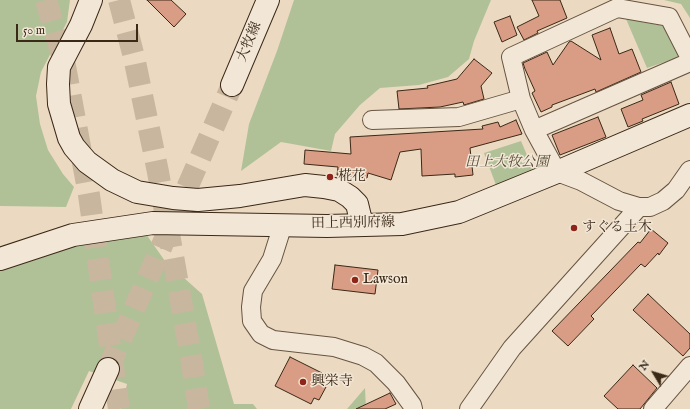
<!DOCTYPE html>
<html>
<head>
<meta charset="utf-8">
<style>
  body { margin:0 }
  #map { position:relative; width:690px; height:409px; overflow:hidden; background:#ebdac1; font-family:"IM FELL English",serif }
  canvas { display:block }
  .north { position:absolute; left:634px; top:353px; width:40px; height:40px; -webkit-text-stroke:3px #f2e7d7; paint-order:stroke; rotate:308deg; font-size:11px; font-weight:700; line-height:16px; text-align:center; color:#3b2816 }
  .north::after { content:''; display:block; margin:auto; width:14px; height:18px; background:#3b2816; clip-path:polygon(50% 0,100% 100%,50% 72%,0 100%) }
  .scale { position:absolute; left:16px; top:24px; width:122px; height:18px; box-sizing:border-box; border:2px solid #3b2816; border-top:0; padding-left:5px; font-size:12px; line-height:14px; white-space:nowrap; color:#3b2816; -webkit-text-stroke:3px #f2e7d7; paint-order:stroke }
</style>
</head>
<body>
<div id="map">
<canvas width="690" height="409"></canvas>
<div class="north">N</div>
<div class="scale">50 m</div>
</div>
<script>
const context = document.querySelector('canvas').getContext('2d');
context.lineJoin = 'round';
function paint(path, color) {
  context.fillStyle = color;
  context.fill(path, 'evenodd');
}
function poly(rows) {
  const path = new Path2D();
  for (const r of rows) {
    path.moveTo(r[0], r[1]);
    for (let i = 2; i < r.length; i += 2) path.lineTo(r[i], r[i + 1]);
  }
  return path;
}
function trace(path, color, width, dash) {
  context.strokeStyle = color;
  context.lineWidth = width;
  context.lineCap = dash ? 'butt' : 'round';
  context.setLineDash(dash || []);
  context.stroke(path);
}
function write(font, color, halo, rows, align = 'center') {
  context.font = font + ' "IM FELL English","Noto Serif JP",serif';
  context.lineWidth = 3;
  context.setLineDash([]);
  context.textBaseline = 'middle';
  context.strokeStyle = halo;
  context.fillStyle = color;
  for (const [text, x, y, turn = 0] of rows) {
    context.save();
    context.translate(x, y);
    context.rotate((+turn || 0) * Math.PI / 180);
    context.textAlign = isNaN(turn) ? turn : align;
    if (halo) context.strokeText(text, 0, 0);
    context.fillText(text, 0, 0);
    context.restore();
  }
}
paint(poly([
  [0,0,70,0,67,22,41,72,36,96,40,124,48,150,63,174,74,187,66,207,0,206],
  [294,0,491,0,474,41,469,59,448,77,419,85,380,88,360,105,335,134,331,151,281,142,241,171,249,124,277,51],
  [664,0,690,0,690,18,681,4],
  [626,19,664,26,680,57,647,68],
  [521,141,533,169,496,185,484,153],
  [146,234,165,261,202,294,234,404,253,404,257,409,121,409,127,384,89,371,71,409,0,409,0,270,82,242],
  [365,388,366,409,347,409]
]), '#b1c197');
const building = poly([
  [147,0,171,0,186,14,174,27,147,0],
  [532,0,560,0,567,18,537,31,538,33,524,40,517,27,539,16,532,0],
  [510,16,517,35,502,42,494,22,510,16],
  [610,28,619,54,632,49,641,72,596,92,595,89,552,105,552,107,541,112,532,93,535,91,525,69,523,63,547,52,553,65,569,42,571,41,601,60,592,35,610,28],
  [474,59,492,73,481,86,484,99,464,105,463,102,440,107,399,109,397,91,428,88,427,86,457,79,474,59],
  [671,82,679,104,642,119,643,121,628,127,621,109,643,100,641,95,671,82],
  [598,117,606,137,560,155,552,135,598,117],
  [516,120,522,134,470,148,473,175,455,177,455,174,422,176,421,149,400,152,391,180,368,173,367,178,337,175,338,167,304,164,305,150,351,154,350,137,483,129,482,126,498,122,500,127,516,120],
  [651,229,668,243,659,255,658,253,645,267,641,264,639,266,591,316,594,319,568,346,552,331,638,242,640,243,651,229],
  [335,265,378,270,375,294,332,289,335,265],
  [648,294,690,334,690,348,683,356,633,310,648,294],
  [290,357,326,375,321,385,326,387,319,400,314,398,311,404,275,386,290,357],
  [633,365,657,388,640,409,618,409,604,396,633,365],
  [390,393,396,404,385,409,356,409,390,393]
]);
paint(building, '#d89d84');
trace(building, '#3b2816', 1);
trace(poly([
  [108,369,232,85]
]), '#c8b69f', 22, [22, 11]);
trace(poly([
  [46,0,65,66,89,195,119,409],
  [119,0,134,57,158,172,192,363,199,409]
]), '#c8b69f', 22, [22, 11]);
const street = poly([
  [521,99,511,57,617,8,669,17,690,58],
  [372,120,459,117,521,99,534,130,557,172,581,181,619,201,639,207,650,207,663,201,676,190,690,170],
  [534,130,690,62],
  [283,224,272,259,253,291,251,307,252,321,261,334,273,340,334,347,363,356,376,363,396,383,412,405,413,409],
  [469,409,512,348,639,207],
  [653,409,690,366]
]);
const secondary = poly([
  [91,0,81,25,59,67,58,84,59,104,69,138,74,147,87,162,112,180,137,192,173,198,198,200,240,196,305,185,324,187,339,190,350,197,357,204,362,225],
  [232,85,268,0],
  [0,259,73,235,153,223,327,226,402,224,459,212,557,172,690,115],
  [90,409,108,369]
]);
trace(street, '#675441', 20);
trace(secondary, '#3b2816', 24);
trace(street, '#f2e7d7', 18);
trace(secondary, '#f2e7d7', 22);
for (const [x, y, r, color] of [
  [330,177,4,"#8f2418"],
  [574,228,4,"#8f2418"],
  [355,280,4,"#8f2418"],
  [303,382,4,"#8f2418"]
]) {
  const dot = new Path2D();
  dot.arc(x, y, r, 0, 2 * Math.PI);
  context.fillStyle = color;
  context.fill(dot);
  trace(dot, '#f2e7d7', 1.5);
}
write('14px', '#3b2816', '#f2e7d7', [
  ["大牧線",250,42,-67],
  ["田上西別府線",353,224,-1]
]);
write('italic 14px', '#584e36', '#f2e7d7', [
  ["田上大牧公園",507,163]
]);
write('14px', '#3b2816', '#f2e7d7', [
  ["椛花",338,177],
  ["すぐる土木",582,228],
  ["Lawson",363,280],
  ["興栄寺",311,382]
], 'left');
</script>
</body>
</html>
